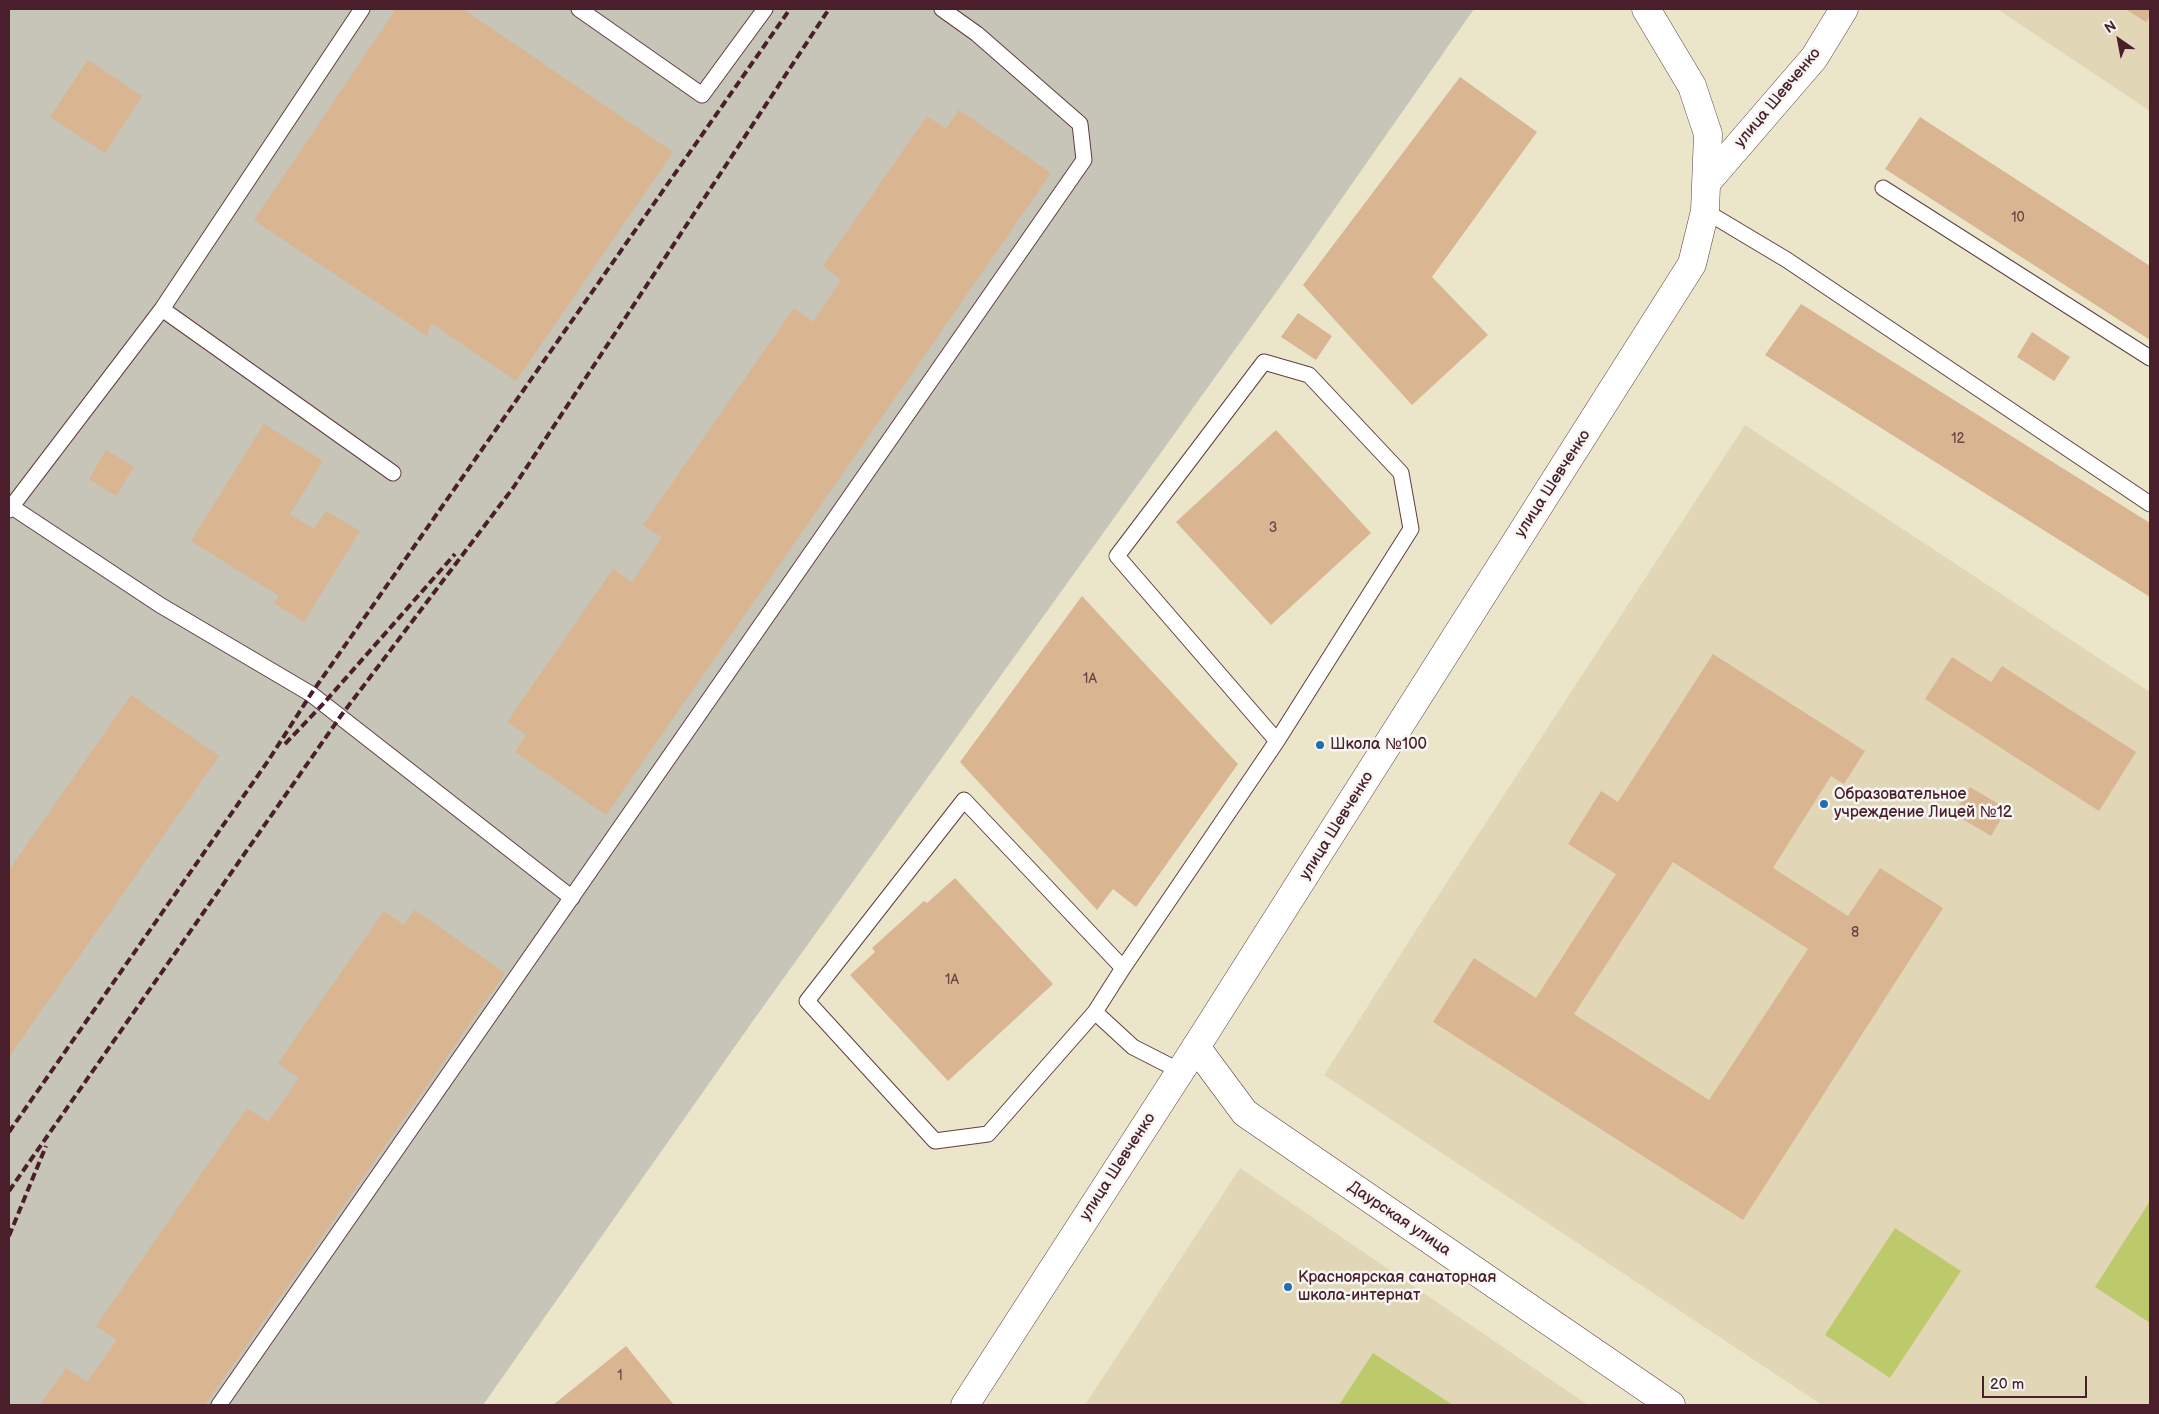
<!DOCTYPE html>
<html>
<head>
<meta charset="utf-8">
<style>
  body { margin:0 }
  #map { position:relative; width:2159px; height:1414px; overflow:hidden; background:#ebe6ca; font-family:"Balsamiq Sans",sans-serif }
  canvas { display:block }
  .frame { position:absolute; inset:0; border:10px solid #4a1f2b; pointer-events:none }
  .north { position:absolute; left:2094px; top:15px; width:50px; height:50px; -webkit-text-stroke:4px #f6f6f2; paint-order:stroke; rotate:327deg; font-size:14px; font-weight:700; line-height:20px; text-align:center; color:#4a1f2b }
  .north::after { content:''; display:block; margin:auto; width:18px; height:22px; background:#4a1f2b; clip-path:polygon(50% 0,100% 100%,50% 72%,0 100%) }
  .scale { position:absolute; left:1982px; top:1376px; width:105px; height:22px; box-sizing:border-box; border:2px solid #4a1f2b; border-top:0; padding-left:6px; font-size:15px; line-height:18px; white-space:nowrap; color:#4a1f2b; -webkit-text-stroke:4px #f6f6f2; paint-order:stroke }
</style>
</head>
<body>
<div id="map">
<canvas width="2159" height="1414"></canvas>
<div class="frame"></div>
<div class="north">N</div>
<div class="scale">20 m</div>
</div>
<script>
const context = document.querySelector('canvas').getContext('2d');
context.lineJoin = 'round';
function paint(path, color) {
  context.fillStyle = color;
  context.fill(path, 'evenodd');
}
function poly(rows) {
  const path = new Path2D();
  for (const r of rows) {
    path.moveTo(r[0], r[1]);
    for (let i = 2; i < r.length; i += 2) path.lineTo(r[i], r[i + 1]);
  }
  return path;
}
function trace(path, color, width, dash) {
  context.strokeStyle = color;
  context.lineWidth = width;
  context.lineCap = dash ? 'butt' : 'round';
  context.setLineDash(dash || []);
  context.stroke(path);
}
function write(font, color, halo, rows, align = 'center') {
  context.font = font + ' "Balsamiq Sans",sans-serif';
  context.lineWidth = 5;
  context.setLineDash([]);
  context.textBaseline = 'middle';
  context.strokeStyle = halo;
  context.fillStyle = color;
  for (const [text, x, y, turn = 0] of rows) {
    context.save();
    context.translate(x, y);
    context.rotate((+turn || 0) * Math.PI / 180);
    context.textAlign = isNaN(turn) ? turn : align;
    if (halo) context.strokeText(text, 0, 0);
    context.fillText(text, 0, 0);
    context.restore();
  }
}
paint(poly([
  [1997,9,2150,9,2150,111],
  [1745,425,2150,692,2150,1405,1822,1405,1324,1075,1425,916],
  [1240,1168,1588,1405,1085,1405]
]), '#e1d7b7');
paint(poly([
  [9,9,1474,9,1287,277,755,1018,483,1405,9,1405]
]), '#c6c5b8');
paint(poly([
  [2150,1201,2150,1323,2095,1287],
  [1895,1228,1961,1271,1890,1378,1825,1335],
  [1373,1353,1453,1405,1339,1405]
]), '#bdca6c');
paint(poly([
  [396,9,463,9,673,152,516,381,431,323,427,336,254,220],
  [2125,9,2150,9,2150,16,2146,22],
  [88,60,142,96,105,153,50,117],
  [1460,77,1537,132,1432,277,1488,335,1412,405,1303,285],
  [959,110,1051,173,606,815,515,752,526,735,507,722,613,569,632,582,662,538,643,525,794,308,813,322,841,280,823,266,927,116,946,129],
  [1920,117,2150,266,2150,340,1885,169],
  [1801,304,2150,523,2150,597,1765,355],
  [1298,313,1332,336,1316,360,1281,337],
  [2032,332,2070,357,2054,381,2017,357],
  [264,424,323,461,290,514,314,529,326,511,360,531,304,622,274,603,279,596,191,541],
  [1276,430,1371,533,1271,625,1176,522],
  [106,450,134,467,116,496,89,479],
  [1082,596,1238,764,1136,907,1113,889,1097,910,960,762],
  [1713,654,1865,751,1844,784,1831,776,1773,868,1848,916,1880,868,1943,908,1743,1220,1433,1022,1474,958,1536,998,1616,874,1568,844,1601,791,1618,802],
  [1673,862,1808,949,1709,1100,1574,1014],
  [1952,657,1991,682,2002,666,2136,752,2099,811,1925,699],
  [131,695,219,756,9,1057,9,870],
  [1970,787,2007,809,1991,836,1954,814],
  [955,878,1053,984,948,1081,850,975,875,952,872,948,924,901,927,903],
  [415,910,505,973,205,1405,40,1405,66,1368,87,1382,117,1340,96,1326,247,1108,268,1122,299,1078,278,1063,384,911,404,925],
  [626,1346,674,1405,553,1405]
]), '#d9b592');
const service = poly([
  [579,9,702,95,765,9],
  [1883,188,2150,358],
  [1705,211,1787,260,2150,504],
  [162,309,393,473],
  [9,505,160,605,311,694,572,898],
  [9,510,162,309,362,9],
  [1123,968,964,800,807,1001,935,1141,988,1134,1095,1012,1123,968,1277,741,1411,529,1401,473,1309,375,1264,362,1117,556,1277,741],
  [1095,1012,1133,1047,1180,1071],
  [219,1405,1084,160,1080,124,977,34,942,9]
]);
const minor = poly([
  [1707,182,1814,58,1844,9],
  [965,1405,1196,1047]
]);
const tertiary = poly([
  [1646,9,1692,86,1708,134,1705,211,1692,264,1196,1047,1245,1113,1671,1405]
]);
trace(service, '#623d43', 17);
trace(minor, '#623d43', 29);
trace(tertiary, '#623d43', 29);
trace(service, '#fff', 15);
trace(minor, '#fff', 28);
trace(tertiary, '#fff', 28);
trace(poly([
  [285,744,324,703,455,554],
  [9,1132,268,761,311,694,790,9],
  [9,1191,340,717,513,488,829,9],
  [9,1236,46,1146]
]), '#4a1f2b', 4, [8, 4]);
for (const [x, y, r, color] of [
  [1320,745,5,"#1f6fb2"],
  [1824,804,5,"#1f6fb2"],
  [1288,1287,5,"#1f6fb2"]
]) {
  const dot = new Path2D();
  dot.arc(x, y, r, 0, 2 * Math.PI);
  context.fillStyle = color;
  context.fill(dot);
  trace(dot, '#f6f6f2', 2);
}
write('14px', '#6e4445', null, [
  ["10",2018,218],
  ["12",1958,439],
  ["3",1273,528],
  ["1А",1090,679],
  ["8",1855,933],
  ["1А",952,980],
  ["1",620,1376]
]);
write('16px', '#4a1f2b', '#f6f6f2', [
  ["улица Шевченко",1778,98,-50],
  ["улица Шевченко",1553,484,-57],
  ["улица Шевченко",1337,826,-58],
  ["улица Шевченко",1118,1167,-57],
  ["Даурская улица",1399,1219,34]
]);
write('16px', '#4a1f2b', '#f6f6f2', [
  ["Школа №100",1330,745],
  ["Образовательное",1834,795],
  ["учреждение Лицей №12",1834,813],
  ["Красноярская санаторная",1298,1278],
  ["школа-интернат",1298,1296]
], 'left');
</script>
</body>
</html>
